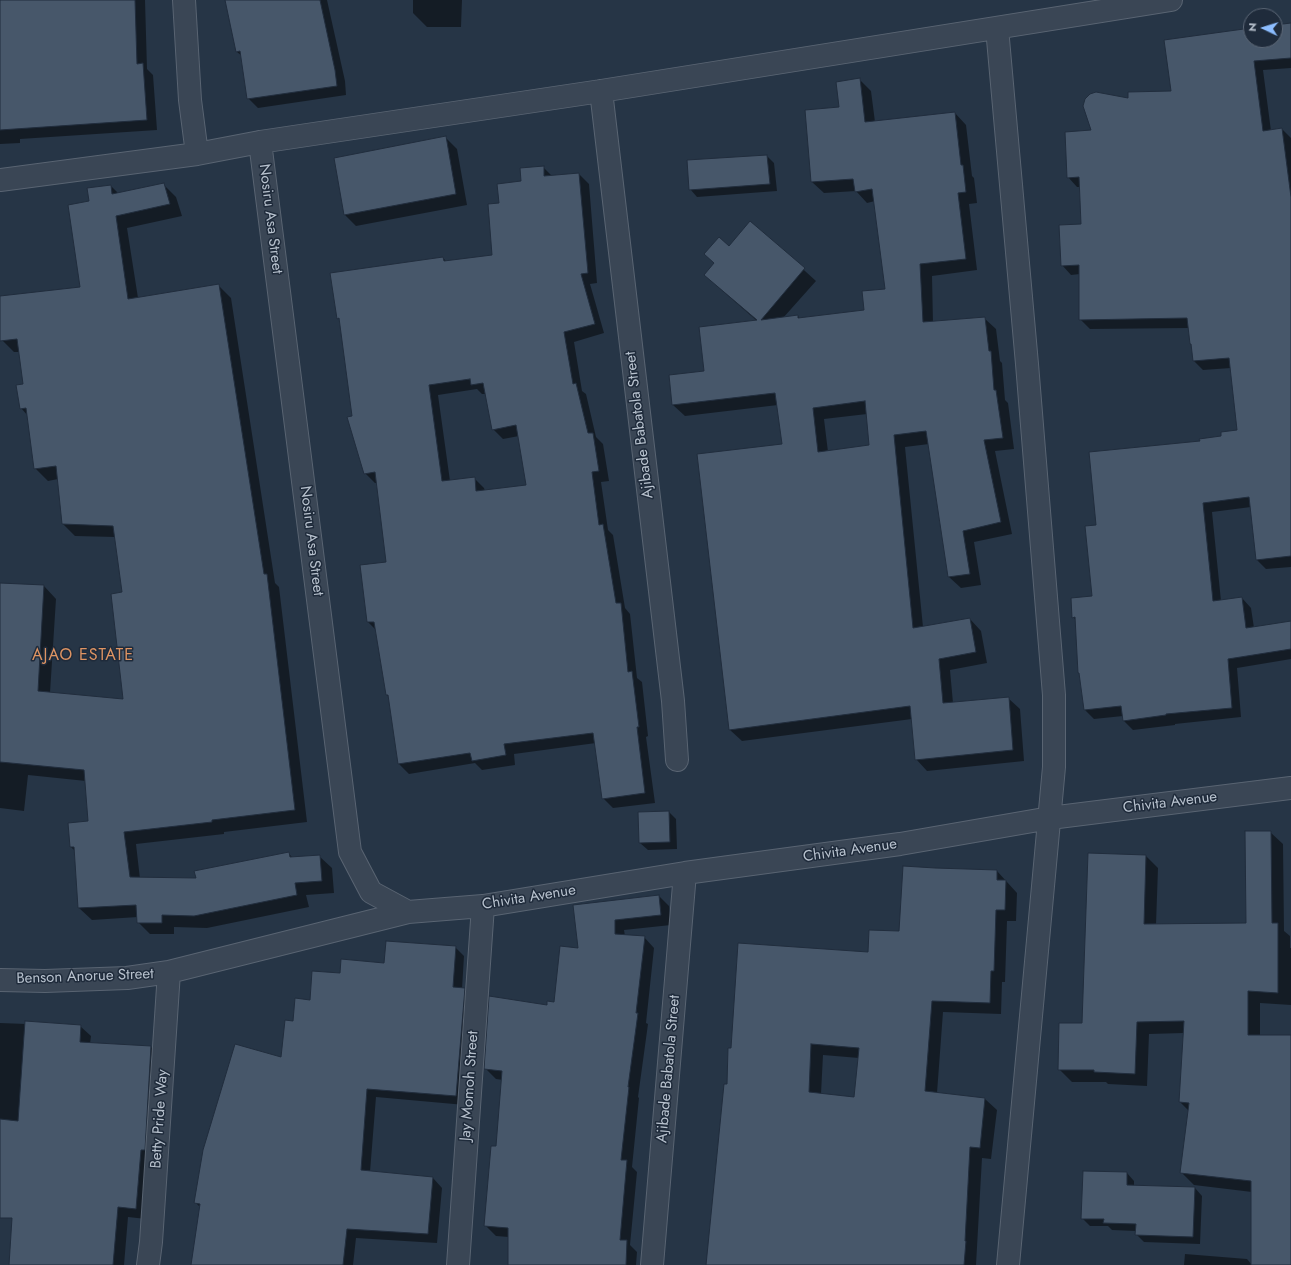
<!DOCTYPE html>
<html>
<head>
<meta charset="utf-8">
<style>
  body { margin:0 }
  #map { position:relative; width:1291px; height:1265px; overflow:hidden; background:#263546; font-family:Jost,sans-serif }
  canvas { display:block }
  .north { position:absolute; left:1243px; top:8px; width:40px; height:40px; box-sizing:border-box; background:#1f2b3b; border:1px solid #5c6776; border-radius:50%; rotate:274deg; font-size:11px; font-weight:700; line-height:16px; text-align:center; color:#b8c2ce }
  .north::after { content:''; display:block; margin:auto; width:14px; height:18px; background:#8cbdff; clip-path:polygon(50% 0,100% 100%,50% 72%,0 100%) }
</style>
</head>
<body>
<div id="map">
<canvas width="1291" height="1265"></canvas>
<div class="north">N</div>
</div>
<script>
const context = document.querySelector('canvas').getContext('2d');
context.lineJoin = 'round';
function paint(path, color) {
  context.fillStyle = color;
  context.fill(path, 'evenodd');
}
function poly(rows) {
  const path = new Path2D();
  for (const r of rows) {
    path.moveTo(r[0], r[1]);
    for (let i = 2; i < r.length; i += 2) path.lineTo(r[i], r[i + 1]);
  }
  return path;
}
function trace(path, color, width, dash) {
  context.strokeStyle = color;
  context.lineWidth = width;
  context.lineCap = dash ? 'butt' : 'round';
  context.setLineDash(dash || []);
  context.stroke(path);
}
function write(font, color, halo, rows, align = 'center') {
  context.font = font + ' Jost,sans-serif';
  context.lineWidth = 3;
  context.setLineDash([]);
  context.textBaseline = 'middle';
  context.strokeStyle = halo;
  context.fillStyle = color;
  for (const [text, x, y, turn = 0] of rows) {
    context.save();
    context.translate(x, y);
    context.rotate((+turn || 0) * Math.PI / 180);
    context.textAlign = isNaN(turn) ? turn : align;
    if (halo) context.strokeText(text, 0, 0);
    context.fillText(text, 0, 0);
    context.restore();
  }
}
paint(poly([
  [0,0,145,0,147,69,153,75,157,130,20,139,20,143,0,144],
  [226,0,327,0,345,81,346,95,258,108,248,98,242,56,237,52],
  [413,0,462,0,461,27,427,27,413,13],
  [1291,24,1291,68,1263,70,1271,131,1282,129,1291,138,1291,567,1266,569,1257,560,1251,507,1212,512,1221,601,1242,598,1251,608,1254,628,1291,622,1291,659,1237,668,1241,717,1175,724,1175,725,1133,730,1124,721,1123,716,1094,719,1085,710,1076,620,1073,617,1093,597,1097,526,1201,441,1222,437,1238,430,1231,368,1203,370,1194,361,1189,328,1090,329,1080,319,1080,274,1071,275,1062,265,1082,225,1080,187,1077,187,1068,177,1093,131,1129,99,1172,92,1251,29,1251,40,1275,40,1275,26],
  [859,79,871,91,875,122,955,113,966,125,972,176,974,178,977,203,969,204,977,270,932,276,933,323,984,318,996,329,1000,361,1002,363,1005,400,1008,403,1014,449,995,451,1012,534,974,542,981,585,961,588,949,577,929,444,905,447,923,627,970,619,981,631,987,663,950,670,953,703,1008,698,1020,709,1024,761,927,771,916,759,912,719,742,741,730,730,698,455,783,445,778,405,685,416,673,405,671,376,705,372,757,321,717,286,729,247,751,222,816,281,783,318,798,316,800,319,865,311,886,289,875,201,867,203,856,191,824,193,812,182,841,108],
  [867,414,870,446,828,452,824,419],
  [446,138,457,149,467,205,356,226,345,215,335,159],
  [767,156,774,163,777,191,697,197,690,189],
  [543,167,552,176,579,174,589,184,597,283,590,284,604,333,574,342,582,391,586,394,596,437,603,444,609,481,601,482,608,530,613,535,625,608,630,614,637,678,642,682,648,736,646,737,655,803,613,808,603,798,596,743,514,754,515,765,482,770,475,763,409,774,399,764,389,697,387,695,377,631,368,622,361,565,387,562,378,483,375,483,365,473,353,417,340,320,338,318,443,258,447,262,493,256,500,204,522,182],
  [477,389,482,394,486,394,493,429,503,439,519,436,528,486,485,491,484,488,474,478,450,481,438,395],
  [164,185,176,197,182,216,127,228,138,298,219,286,231,298,275,583,279,587,307,822,224,832,224,834,136,844,140,879,197,879,289,854,293,858,319,856,332,868,334,893,306,895,309,907,207,928,174,927,174,934,150,934,138,922,138,917,92,920,79,908,75,851,71,847,89,822,86,781,28,775,24,811,0,808,0,584,44,586,56,599,50,693,124,700,123,593,115,537,75,536,62,523,58,479,48,481,35,468,28,416,21,408,24,385,20,352,14,352,2,340,0,326,0,297,81,288,91,202,111,186,119,194],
  [669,812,676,819,677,849,648,850,640,843],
  [1270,832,1283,844,1284,931,1290,936,1290,948,1291,948,1291,1005,1260,1003,1260,1036,1291,1036,1291,1265,1280,1265,1252,1192,1194,1185,1181,1172,1189,1111,1180,1102,1184,1033,1149,1034,1147,1086,1108,1084,1106,1082,1072,1082,1059,1069,1083,1024,1146,856,1158,868,1156,925,1247,924],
  [997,871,1017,893,1016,921,1007,921,1005,982,1002,982,1001,1014,943,1012,937,1093,985,1099,997,1110,991,1159,982,1158,976,1265,707,1265,728,1085,869,953],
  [823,1055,859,1058,855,1098,821,1094],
  [659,896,669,906,671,925,624,930,625,936,644,937,654,948,646,1023,648,1024,638,1097,639,1098,632,1167,637,1172,630,1245,637,1252,636,1265,509,1265,509,1237,496,1236,486,1226,497,1147,503,1080,496,1079,485,1068,547,1006,555,1003,579,950,574,905],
  [455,947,464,956,462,989,464,989,474,998,465,1105,376,1097,370,1172,433,1178,442,1188,437,1243,356,1238,353,1265,192,1265,200,1207,195,1202,282,1059,294,1022,310,1001,341,975],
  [0,1023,80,1026,91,1036,90,1044,151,1047,161,1058,146,1219,128,1217,124,1265,10,1265,15,1195,0,1193],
  [1127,1173,1134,1181,1134,1186,1195,1188,1202,1196,1200,1244,1144,1242,1136,1234,1136,1231,1112,1230,1108,1226,1090,1226,1082,1218],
  [1185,1254,1247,1259,1252,1265,1184,1265]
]), '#0007');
const building = poly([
  [0,0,135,0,137,64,143,63,147,120,0,130,0,0],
  [225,0,320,0,335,70,337,86,247,99,240,51,236,52,225,0],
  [1291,23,1291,58,1254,61,1263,131,1282,128,1291,197,1291,556,1256,560,1249,497,1203,503,1213,601,1242,597,1246,628,1291,621,1291,649,1228,659,1232,708,1166,714,1166,715,1123,721,1121,706,1084,710,1079,673,1078,673,1075,617,1072,618,1071,598,1092,596,1085,526,1096,525,1089,452,1200,441,1199,439,1221,436,1221,432,1237,430,1229,358,1193,361,1191,344,1190,344,1187,318,1079,320,1079,265,1061,266,1059,225,1081,224,1079,177,1067,178,1065,132,1091,130,1083,106,1085,99,1090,94,1096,92,1128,98,1128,92,1171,91,1164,40,1251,28,1251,40,1275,40,1275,25,1291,23],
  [860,78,865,122,955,112,961,165,963,165,966,192,958,193,966,259,920,264,923,322,985,317,989,351,991,351,994,390,996,390,1003,438,984,440,1001,522,963,531,970,574,948,577,926,431,894,435,913,628,970,618,976,652,939,659,943,703,1009,697,1013,750,915,760,910,706,729,730,697,454,782,444,775,393,672,405,669,375,704,371,699,327,757,320,704,275,714,263,704,254,719,237,729,246,750,221,805,268,761,320,798,315,798,318,864,310,862,291,885,289,872,189,855,192,853,179,811,182,805,110,839,107,836,82,860,78],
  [865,401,869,445,818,452,813,408,865,401],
  [446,136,456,194,344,215,334,158,446,136],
  [767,155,770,184,689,190,687,160,767,155],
  [544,166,544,176,579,173,588,273,581,274,595,324,564,332,573,384,576,383,588,433,593,433,599,471,592,472,599,525,603,524,616,603,621,603,628,672,632,671,639,727,637,727,645,793,602,799,593,733,504,744,506,755,472,761,470,753,398,764,388,695,386,695,374,622,367,622,360,565,386,562,375,472,364,474,347,417,352,416,339,318,337,319,330,273,443,257,444,261,492,255,488,204,499,203,497,184,521,181,520,168,544,166],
  [470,379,471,385,483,383,492,430,516,425,526,485,476,491,475,477,442,481,429,385,470,379],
  [164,183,170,204,116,216,128,299,219,284,264,574,267,574,295,810,212,820,212,822,124,832,130,877,196,878,194,871,289,852,290,857,320,855,322,881,295,883,297,895,194,916,162,915,162,923,137,923,136,905,78,908,74,847,70,847,68,823,88,821,84,770,0,762,0,583,44,585,38,691,123,699,111,594,122,592,113,526,62,524,56,466,34,469,26,408,20,409,16,385,23,384,17,339,0,341,0,296,80,287,68,205,89,201,87,188,111,185,112,194,164,183],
  [669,811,670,842,639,843,638,812,669,811],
  [1245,831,1271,831,1272,923,1278,923,1278,993,1248,991,1248,1035,1291,1035,1291,1265,1251,1265,1251,1181,1180,1173,1189,1103,1179,1102,1184,1021,1137,1022,1135,1074,1094,1072,1094,1070,1058,1070,1059,1023,1082,1023,1088,853,1146,855,1144,924,1246,923,1245,831],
  [903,866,935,868,997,870,997,880,1006,880,1005,910,996,910,994,971,991,971,990,1003,932,1001,925,1091,985,1098,980,1148,970,1147,965,1241,966,1241,964,1265,706,1265,724,1084,727,1084,728,1048,731,1048,738,943,868,952,869,930,899,931,903,866],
  [811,1044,859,1048,854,1097,809,1092,811,1044],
  [659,895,661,915,615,920,615,934,645,936,636,1013,638,1013,628,1087,629,1087,621,1160,627,1160,620,1240,627,1240,626,1265,508,1265,508,1228,484,1226,491,1146,496,1146,502,1071,484,1069,489,996,547,1005,547,1001,554,1002,560,946,578,948,573,905,659,895],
  [386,941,456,946,453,987,465,988,456,1096,367,1089,361,1170,433,1177,428,1234,347,1229,343,1265,191,1265,200,1204,194,1203,203,1150,235,1044,281,1057,285,1020,293,1021,295,998,310,1000,312,971,340,973,341,959,384,963,386,941],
  [25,1021,81,1025,80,1042,151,1046,145,1150,141,1150,136,1209,118,1207,113,1265,9,1265,12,1218,0,1218,0,1119,18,1121,25,1021],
  [1083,1171,1127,1172,1127,1185,1195,1187,1193,1237,1135,1235,1136,1224,1103,1223,1104,1219,1081,1219,1083,1171]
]);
paint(building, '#47576a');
trace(building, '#212d3d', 1);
const minor = poly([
  [184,0,190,100,197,154,260,142,601,91,1171,0],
  [997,28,1027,364,1054,695,1054,767,1008,1265],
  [601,91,673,701,677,760],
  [260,142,350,852,371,892,408,912],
  [0,180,197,154],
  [0,980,45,981,127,978,169,972,408,912,483,906,685,873,900,844,1050,818,1291,788],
  [148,1265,151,1242,169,972],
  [458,1265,483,906],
  [652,1265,685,873]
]);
trace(minor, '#596472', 24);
trace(minor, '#3a4655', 22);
write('15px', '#b8c2ce', '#1f2b3b', [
  ["Nosiru Asa Street",270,219,83],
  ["Ajibade Babatola Street",640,425,-97],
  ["Nosiru Asa Street",311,541,83],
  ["Chivita Avenue",1170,803,-7],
  ["Chivita Avenue",850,851,-8],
  ["Chivita Avenue",529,898,-9],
  ["Benson Anorue Street",85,977,-2],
  ["Ajibade Babatola Street",669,1069,-85],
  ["Jay Momoh Street",470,1086,-86],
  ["Betty Pride Way",160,1119,-86]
]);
context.letterSpacing = '1px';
write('16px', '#de9463', '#1f2b3b', [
  ["AJAO ESTATE",83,656]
]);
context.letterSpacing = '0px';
</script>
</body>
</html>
